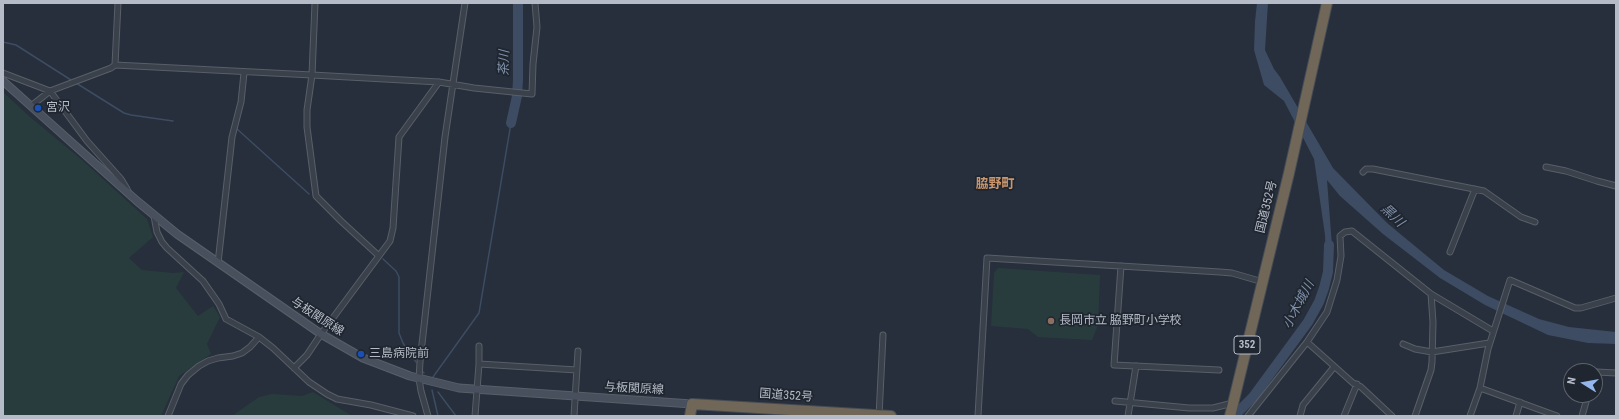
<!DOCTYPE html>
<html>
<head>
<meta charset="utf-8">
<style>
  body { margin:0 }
  #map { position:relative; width:1619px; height:419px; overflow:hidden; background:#262f3b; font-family:"Roboto Condensed",sans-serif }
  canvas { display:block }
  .frame { position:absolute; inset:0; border:4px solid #b6bcc7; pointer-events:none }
  .north { position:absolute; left:1563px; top:363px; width:40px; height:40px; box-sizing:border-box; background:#1f2630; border:1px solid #5b626c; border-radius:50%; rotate:281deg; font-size:11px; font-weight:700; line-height:16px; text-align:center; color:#b6bcc7 }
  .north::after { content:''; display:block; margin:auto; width:14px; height:18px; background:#94b6ed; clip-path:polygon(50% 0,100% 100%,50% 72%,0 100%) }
</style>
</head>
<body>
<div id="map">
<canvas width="1619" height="419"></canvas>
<div class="frame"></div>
<div class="north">N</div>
</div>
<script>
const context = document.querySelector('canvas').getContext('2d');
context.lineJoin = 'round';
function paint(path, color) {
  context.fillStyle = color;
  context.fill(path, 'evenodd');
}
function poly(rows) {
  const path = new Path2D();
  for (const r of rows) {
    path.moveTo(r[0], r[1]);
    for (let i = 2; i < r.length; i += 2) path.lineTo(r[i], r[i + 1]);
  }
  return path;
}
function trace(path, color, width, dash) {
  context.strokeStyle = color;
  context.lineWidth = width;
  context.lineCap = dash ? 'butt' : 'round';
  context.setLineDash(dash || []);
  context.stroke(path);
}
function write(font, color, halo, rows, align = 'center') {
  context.font = font + ' "Roboto Condensed","Noto Sans JP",sans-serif';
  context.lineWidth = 3.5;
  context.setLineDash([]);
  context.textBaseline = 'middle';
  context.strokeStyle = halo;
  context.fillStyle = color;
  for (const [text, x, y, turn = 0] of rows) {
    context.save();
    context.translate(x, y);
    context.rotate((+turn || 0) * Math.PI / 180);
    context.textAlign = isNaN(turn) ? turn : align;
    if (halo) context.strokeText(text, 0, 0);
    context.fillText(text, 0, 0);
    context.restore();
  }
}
paint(poly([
  [3,92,30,117,82,160,147,219,153,237,129,258,142,270,173,273,184,272,176,288,198,316,213,306,220,317,207,344,211,354,179,376,161,416,3,416],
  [998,268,1100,275,1098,325,1092,340,1038,337,1028,329,991,326,994,273],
  [313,392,352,416,232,416,259,397,272,394,302,396]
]), '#293c3d');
paint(poly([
  [1257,3,1268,3,1265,50,1274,69,1280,77,1333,168,1387,223,1444,270,1488,296,1539,319,1569,327,1616,332,1616,344,1588,343,1548,335,1485,305,1440,278,1383,234,1340,196,1327,180,1333,259,1326,258,1325,235,1314,159,1284,101,1264,85,1254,50,1255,21]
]), '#3d4c62');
trace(poly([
  [3,42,16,45,71,80],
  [76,83,124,113,131,115,173,121],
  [237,129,309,194],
  [383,259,396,271,399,277,399,333,403,343,416,362],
  [422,371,424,373],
  [433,377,479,313,511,123],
  [432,390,438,416],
  [438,392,456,416]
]), '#3d4c62', 1.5);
trace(poly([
  [511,123,517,96,518,80,518,3],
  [1234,416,1253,397,1308,322,1319,302,1324,288,1328,272,1329,245]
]), '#3d4c62', 10);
const street = poly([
  [315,3,312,75,439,82,474,88,532,94,533,64,537,27,535,3],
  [115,65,118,3],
  [3,73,50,91,87,141,121,179,127,189],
  [31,106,50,91,111,68,115,65,312,75,307,110,307,127,316,196,341,221,379,256],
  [1546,167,1566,171,1597,181,1616,186],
  [1363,172,1366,169,1373,169,1484,191,1521,217,1535,222],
  [154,216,157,232,162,242,167,248,203,281,219,304,226,319,259,337,273,348,309,382,327,394,337,399,371,405,413,416],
  [1450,252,1475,189],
  [218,263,232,137,241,102,244,73],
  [1121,266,1114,365,1219,370],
  [1307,342,1353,383,1361,387,1392,416],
  [1403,344,1415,349,1432,352,1489,343],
  [479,364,479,346],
  [294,368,307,355,321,334,390,241,393,228,399,137,439,82],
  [1595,373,1597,372,1616,373],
  [1480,388,1557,416],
  [1115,401,1189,408,1213,408,1233,403],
  [168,416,181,384,188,375,199,366,208,361,218,358,233,356,242,353,250,347,259,337],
  [428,416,421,391,419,379,420,362,445,137,465,3],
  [475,416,479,364,577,370],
  [574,416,578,351],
  [879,416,883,335],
  [978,416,987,258,1220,272,1232,273,1263,282],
  [1128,416,1136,366],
  [1248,416,1307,342,1327,312,1337,280,1341,256,1340,236,1345,232,1352,231,1431,294,1493,331],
  [1300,416,1303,405,1334,367],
  [1344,416,1357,384],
  [1415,416,1431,370,1432,362,1433,322,1431,294],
  [1470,416,1480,388,1488,349,1510,280,1575,308,1581,308,1616,298],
  [1516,416,1520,402],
  [1582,416,1588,395]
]);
const secondary = poly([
  [3,81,137,201,177,234,321,334,363,358,410,376,459,388,692,404]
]);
const highway = poly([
  [690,416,692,404,891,416],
  [1230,416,1289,173,1327,3]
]);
trace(street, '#585f69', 7);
trace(secondary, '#585f69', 9);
trace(highway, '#454c56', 12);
trace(street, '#3a414b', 5);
trace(secondary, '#48505e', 7);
trace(highway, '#716758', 10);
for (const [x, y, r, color] of [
  [38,108,4,"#1a4fb4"],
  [1051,321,4,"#8d6e63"],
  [361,354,4,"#1a4fb4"]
]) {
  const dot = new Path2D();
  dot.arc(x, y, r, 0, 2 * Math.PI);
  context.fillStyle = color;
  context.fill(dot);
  trace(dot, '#1f2630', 1.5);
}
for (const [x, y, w] of [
  [1247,345,26]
]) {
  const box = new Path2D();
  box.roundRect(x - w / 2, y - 9, w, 18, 3);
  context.fillStyle = '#1f2630';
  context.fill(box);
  trace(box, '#b6bcc7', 1);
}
write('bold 11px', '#b6bcc7', null, [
  ["352",1247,345]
]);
write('12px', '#b6bcc7', '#1f2630', [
  ["宮沢",46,108],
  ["長岡市立 脇野町小学校",1059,321],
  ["三島病院前",369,354]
], 'left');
write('12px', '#b6bcc7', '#1f2630', [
  ["国道352号",1267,207,-76],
  ["与板関原線",317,317,33],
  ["与板関原線",634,389,3],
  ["国道352号",786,396,4]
]);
write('italic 13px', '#8092ab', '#1f2630', [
  ["茶川",505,63,-89],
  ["黒川",1392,216,43],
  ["小木城川",1299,305,-62]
]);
write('bold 13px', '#ca966d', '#1f2630', [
  ["脇野町",995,185]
]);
</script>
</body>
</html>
